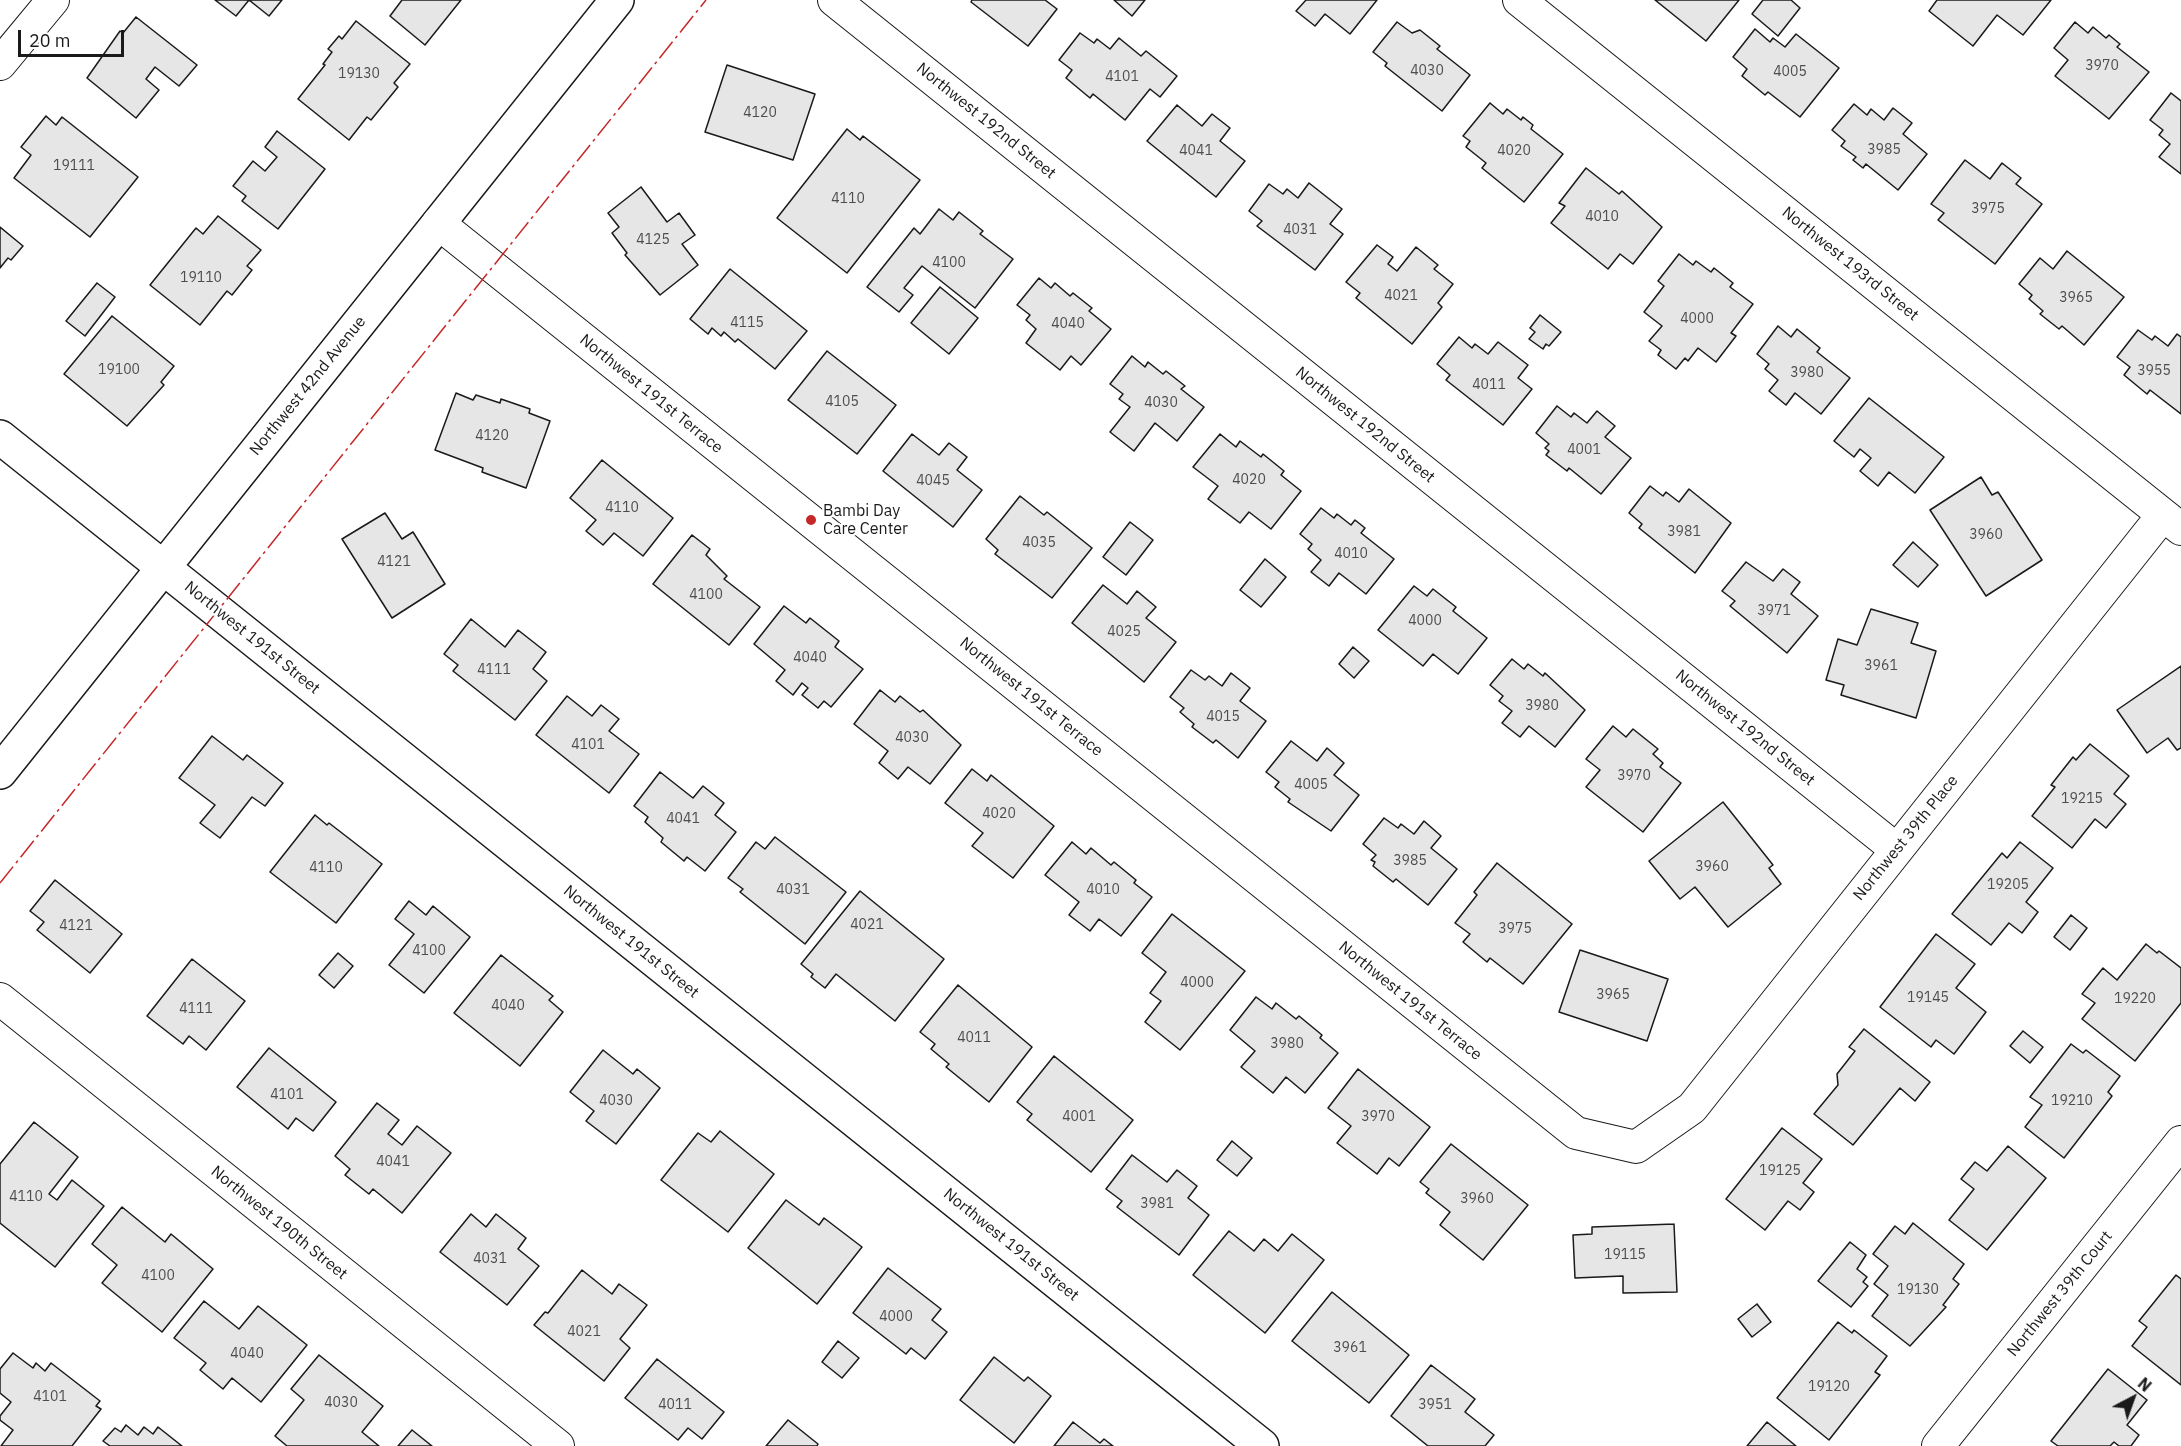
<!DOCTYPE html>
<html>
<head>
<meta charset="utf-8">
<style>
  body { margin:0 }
  #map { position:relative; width:2181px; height:1446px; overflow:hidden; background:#fff; font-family:"IBM Plex Sans",sans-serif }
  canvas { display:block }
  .north { position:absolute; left:2103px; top:1368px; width:60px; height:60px; -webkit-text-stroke:4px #fff; paint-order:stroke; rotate:41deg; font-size:16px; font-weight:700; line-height:24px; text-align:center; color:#1a1a1a }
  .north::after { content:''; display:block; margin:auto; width:21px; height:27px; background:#1a1a1a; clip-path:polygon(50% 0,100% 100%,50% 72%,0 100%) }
  .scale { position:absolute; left:18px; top:30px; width:106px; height:27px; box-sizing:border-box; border:3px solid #1a1a1a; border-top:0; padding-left:8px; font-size:18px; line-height:21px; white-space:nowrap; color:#1a1a1a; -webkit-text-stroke:4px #fff; paint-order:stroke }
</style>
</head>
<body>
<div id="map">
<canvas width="2181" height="1446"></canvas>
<div class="north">N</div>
<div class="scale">20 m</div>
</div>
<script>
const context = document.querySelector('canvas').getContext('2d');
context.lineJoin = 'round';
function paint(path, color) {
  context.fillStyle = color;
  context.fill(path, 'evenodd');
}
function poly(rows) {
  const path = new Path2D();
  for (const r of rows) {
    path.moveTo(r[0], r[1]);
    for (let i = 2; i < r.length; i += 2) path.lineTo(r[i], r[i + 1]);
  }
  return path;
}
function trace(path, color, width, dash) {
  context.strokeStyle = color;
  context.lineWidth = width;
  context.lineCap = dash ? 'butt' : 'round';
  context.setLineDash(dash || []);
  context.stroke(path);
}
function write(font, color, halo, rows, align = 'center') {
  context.font = font + ' "IBM Plex Sans",sans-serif';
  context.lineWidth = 4.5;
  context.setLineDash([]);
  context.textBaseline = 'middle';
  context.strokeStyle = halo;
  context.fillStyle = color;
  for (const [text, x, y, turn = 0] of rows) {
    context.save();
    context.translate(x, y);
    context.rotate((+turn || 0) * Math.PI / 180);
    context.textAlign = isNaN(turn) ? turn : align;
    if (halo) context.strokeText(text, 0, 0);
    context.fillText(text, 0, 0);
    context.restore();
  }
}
const building = poly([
  [215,0,282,0,269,16,249,0,236,16,215,0],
  [402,0,461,0,425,45,390,16,402,0],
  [972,0,1045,0,1057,9,1028,46,971,2,972,0],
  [1114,0,1145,0,1132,16,1114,0],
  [1306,0,1377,0,1350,34,1325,14,1315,26,1296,11,1306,0],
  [1655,0,1739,0,1706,41,1655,0],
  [1763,0,1791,0,1800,8,1778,36,1752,14,1763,0],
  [1937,0,2051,0,2023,35,1997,15,1973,46,1929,11,1937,0],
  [136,17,197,65,179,86,155,67,146,79,159,90,136,118,87,78,120,31,123,33,136,17],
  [356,21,410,64,394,83,398,87,371,120,367,117,349,140,298,99,325,65,323,64,332,52,328,49,339,36,342,39,356,21],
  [1397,22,1412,33,1420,30,1440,46,1437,49,1470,75,1442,111,1385,66,1387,63,1373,52,1397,22],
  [2075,22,2088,33,2093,27,2106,38,2109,35,2120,44,2117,47,2149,72,2109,119,2055,76,2068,60,2054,48,2075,22],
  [1755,29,1770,42,1773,38,1785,47,1796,34,1839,68,1800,117,1768,92,1765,95,1742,76,1747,69,1733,57,1755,29],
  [1080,33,1094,43,1097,39,1110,49,1119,38,1141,56,1146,51,1177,76,1160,97,1150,89,1125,120,1093,94,1090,98,1066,78,1072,70,1059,60,1080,33],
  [727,65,815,94,793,160,705,132,727,65],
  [2171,93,2181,101,2181,174,2159,157,2170,144,2159,135,2163,130,2150,120,2171,93],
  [1490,103,1503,114,1507,109,1521,120,1523,117,1533,125,1531,129,1563,154,1524,202,1482,168,1486,163,1466,147,1470,141,1463,136,1490,103],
  [1854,104,1867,115,1871,109,1884,120,1893,108,1912,123,1903,134,1927,154,1898,190,1866,164,1863,168,1853,160,1856,157,1841,146,1845,141,1832,130,1854,104],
  [1177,105,1202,126,1212,114,1230,128,1220,141,1245,161,1216,197,1147,141,1177,105],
  [46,116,56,125,62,117,138,177,90,237,14,178,31,155,21,147,46,116],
  [847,129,860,140,863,136,920,180,847,273,777,218,847,129],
  [277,131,325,169,278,229,242,201,246,196,233,186,253,161,265,171,277,157,265,147,277,131],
  [1965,160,1990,179,2002,163,2021,178,2016,184,2042,204,1995,264,1938,220,1944,213,1931,204,1965,160],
  [1586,168,1619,194,1622,191,1662,227,1633,264,1620,254,1608,269,1551,223,1565,206,1559,203,1586,168],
  [1309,183,1342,209,1330,224,1343,234,1315,270,1257,226,1262,221,1249,211,1269,184,1283,194,1287,189,1298,198,1309,183],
  [641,187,667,222,679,213,695,235,682,244,698,265,660,295,625,255,627,253,612,233,619,227,608,213,641,187],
  [939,209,953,220,959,212,983,231,980,234,1013,259,975,308,922,266,904,288,913,295,899,312,867,287,914,228,920,234,939,209],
  [218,216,261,250,247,266,252,270,232,295,227,291,200,325,150,285,196,228,203,234,218,216],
  [0,227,23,246,11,260,8,258,0,268,0,227],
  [1377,245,1393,257,1388,264,1397,271,1416,247,1438,265,1434,269,1453,284,1438,303,1442,307,1412,344,1356,298,1360,293,1346,282,1377,245],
  [2067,251,2124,297,2084,345,2062,326,2059,329,2040,314,2043,311,2029,299,2032,295,2019,284,2040,258,2053,269,2067,251],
  [1679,254,1693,265,1696,261,1711,272,1714,268,1733,283,1730,287,1753,304,1731,333,1736,336,1716,362,1698,348,1688,361,1685,358,1676,369,1658,355,1661,350,1649,341,1662,326,1644,312,1664,286,1658,281,1679,254],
  [730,269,807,331,775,369,738,339,735,342,724,332,721,336,712,328,708,334,690,319,730,269],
  [1039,278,1051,288,1055,283,1070,296,1073,293,1092,308,1089,311,1111,329,1081,365,1071,356,1060,370,1026,343,1036,329,1026,320,1030,315,1017,305,1039,278],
  [97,283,115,297,85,336,66,321,97,283],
  [940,287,978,318,949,354,911,323,940,287],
  [1540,315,1561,332,1549,346,1546,344,1543,349,1529,339,1535,332,1530,328,1540,315],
  [112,316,174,366,161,382,164,385,127,426,64,374,112,316],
  [1778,326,1791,337,1797,329,1820,348,1817,352,1850,378,1821,414,1795,393,1786,405,1769,391,1778,380,1765,369,1769,364,1757,354,1778,326],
  [2138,330,2152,340,2155,336,2168,346,2177,334,2181,337,2181,414,2150,390,2147,394,2124,375,2130,367,2117,357,2138,330],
  [1459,337,1472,348,1475,344,1488,354,1498,342,1528,365,1518,378,1532,389,1503,425,1446,380,1450,375,1437,364,1459,337],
  [827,351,896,405,857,454,788,400,827,351],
  [1132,356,1145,367,1148,362,1163,374,1166,371,1185,386,1181,389,1204,407,1177,441,1155,423,1134,451,1110,432,1130,407,1119,399,1123,394,1110,384,1132,356],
  [456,393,473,400,476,395,500,403,501,399,530,409,529,413,550,421,526,488,482,472,483,468,435,450,456,393],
  [1869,398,1944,457,1915,493,1889,472,1878,486,1860,471,1871,458,1860,449,1854,457,1834,441,1869,398],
  [1557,406,1571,417,1574,413,1587,423,1597,411,1615,426,1605,437,1631,458,1601,494,1569,468,1567,471,1546,455,1549,451,1545,448,1549,444,1536,433,1557,406],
  [912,434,939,455,949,443,967,457,957,470,982,490,953,527,883,471,912,434],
  [1220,434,1236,447,1240,441,1261,457,1263,454,1284,471,1281,475,1301,491,1271,529,1249,512,1240,523,1208,499,1218,486,1193,467,1220,434],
  [602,460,673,518,643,556,614,533,603,545,586,531,596,520,570,498,602,460],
  [1981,477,1992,495,1998,492,2042,560,1986,596,1930,510,1981,477],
  [1650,486,1663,496,1666,492,1679,502,1689,489,1731,523,1695,573,1639,528,1642,524,1629,513,1650,486],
  [1020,496,1044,515,1047,512,1092,548,1052,598,995,554,998,550,986,539,1020,496],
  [1321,508,1334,518,1337,514,1351,525,1355,520,1365,528,1361,533,1394,559,1366,594,1339,573,1329,586,1311,572,1321,560,1308,549,1312,544,1300,534,1321,508],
  [385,513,402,539,413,532,445,584,392,618,342,539,385,513],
  [1130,522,1153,540,1126,575,1103,557,1130,522],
  [692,535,710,549,706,555,727,576,724,579,760,607,729,645,653,584,692,535],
  [1913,542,1938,565,1918,587,1893,565,1913,542],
  [1265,559,1286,577,1261,607,1240,590,1265,559],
  [1746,562,1773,581,1783,569,1800,582,1791,594,1818,616,1787,653,1730,606,1735,601,1722,591,1746,562],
  [1103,585,1127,604,1137,591,1156,607,1146,618,1176,642,1144,682,1072,623,1103,585],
  [1414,586,1427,596,1433,589,1456,607,1453,611,1487,638,1458,674,1433,654,1423,666,1378,630,1414,586],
  [784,606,806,623,810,618,839,641,835,647,863,669,831,707,824,701,818,708,802,695,808,688,802,683,793,695,776,681,785,670,754,644,784,606],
  [1871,609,1918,623,1911,643,1936,651,1916,718,1841,695,1844,685,1826,680,1838,639,1857,645,1871,609],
  [471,619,505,647,518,630,546,652,533,669,547,681,515,720,453,671,458,665,444,654,471,619],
  [1353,647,1369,661,1354,678,1339,664,1353,647],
  [1512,659,1524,669,1528,664,1543,676,1545,673,1585,710,1555,747,1529,726,1520,737,1502,723,1512,711,1499,701,1503,696,1490,685,1512,659],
  [2181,666,2181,748,2177,750,2168,738,2147,753,2117,710,2181,666],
  [1191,670,1205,680,1209,676,1222,686,1231,673,1250,688,1240,701,1266,721,1238,758,1216,740,1213,743,1192,727,1194,724,1180,712,1184,708,1170,697,1191,670],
  [880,690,895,702,900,696,920,712,923,710,961,745,930,784,908,767,898,779,879,763,888,751,854,724,880,690],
  [567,696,592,716,601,705,619,719,609,731,639,754,609,793,536,735,567,696],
  [1613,726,1626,737,1633,729,1658,749,1653,754,1663,763,1660,767,1681,783,1643,832,1586,787,1600,770,1586,759,1613,726],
  [212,736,243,760,247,755,283,783,265,806,252,797,220,838,200,823,215,805,179,778,212,736],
  [1291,741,1317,761,1327,748,1344,763,1334,775,1359,795,1331,831,1288,802,1290,799,1275,787,1279,782,1266,772,1291,741],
  [2090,744,2129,776,2114,794,2126,804,2106,828,2095,819,2072,848,2032,816,2055,787,2051,785,2073,757,2076,760,2090,744],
  [972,769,987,781,991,775,1054,826,1013,878,972,846,983,833,945,803,972,769],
  [660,772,693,798,703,786,724,803,715,815,736,832,705,871,687,857,684,861,661,842,663,838,645,822,648,817,634,806,660,772],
  [1723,802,1773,865,1769,868,1781,884,1728,927,1695,887,1680,899,1649,861,1723,802],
  [315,815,327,825,329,823,382,864,336,923,270,872,315,815],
  [1384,818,1398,828,1401,824,1414,834,1424,821,1441,836,1431,848,1457,869,1428,905,1396,879,1393,882,1373,866,1375,862,1371,860,1376,855,1363,844,1384,818],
  [775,837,846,892,805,944,740,892,743,889,728,878,756,842,765,849,775,837],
  [1072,842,1086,854,1091,848,1111,865,1114,862,1136,880,1134,883,1152,897,1121,936,1099,919,1090,931,1069,915,1079,902,1045,875,1072,842],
  [2020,842,2053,868,2026,902,2038,912,2022,933,2009,923,1991,945,1952,914,2002,853,2007,858,2020,842],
  [1497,863,1572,924,1523,984,1490,958,1487,962,1463,942,1470,934,1455,923,1477,895,1474,892,1497,863],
  [55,880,122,934,90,973,37,930,44,922,30,911,55,880],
  [860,891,944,959,895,1021,836,974,825,988,811,977,813,974,801,964,860,891],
  [409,901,426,915,433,906,470,937,424,993,389,965,414,934,395,919,409,901],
  [1172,914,1245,971,1180,1050,1145,1022,1161,1001,1150,993,1166,972,1142,953,1172,914],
  [2071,915,2087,928,2070,950,2054,937,2071,915],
  [1936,934,1975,964,1956,988,1986,1012,1954,1054,1936,1040,1931,1047,1880,1007,1936,934],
  [2146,944,2157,953,2159,951,2181,968,2181,1003,2135,1061,2082,1019,2095,1003,2082,994,2103,968,2117,980,2146,944],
  [1580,950,1668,979,1647,1041,1559,1012,1580,950],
  [338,953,353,966,334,988,319,975,338,953],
  [501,955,553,996,549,1000,563,1012,520,1066,454,1013,501,955],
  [192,959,245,1001,206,1050,189,1036,183,1044,147,1016,192,959],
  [958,985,1032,1047,989,1102,946,1067,949,1064,931,1049,935,1044,920,1032,958,985],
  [1256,997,1272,1009,1276,1003,1296,1019,1299,1016,1322,1035,1320,1038,1338,1053,1305,1093,1286,1077,1273,1093,1241,1067,1255,1051,1230,1030,1256,997],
  [1864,1029,1930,1082,1915,1101,1900,1088,1853,1145,1814,1114,1838,1085,1837,1074,1855,1051,1849,1047,1864,1029],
  [2023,1031,2043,1047,2030,1063,2010,1046,2023,1031],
  [2071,1044,2083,1053,2086,1050,2120,1076,2108,1092,2112,1096,2064,1158,2025,1127,2042,1105,2030,1097,2071,1044],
  [269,1048,336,1102,313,1131,296,1118,288,1129,237,1087,269,1048],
  [603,1050,633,1074,637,1069,660,1088,616,1144,586,1121,594,1111,570,1092,603,1050],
  [1054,1056,1133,1120,1091,1172,1027,1120,1032,1114,1017,1102,1054,1056],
  [1358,1069,1430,1127,1399,1166,1389,1158,1377,1174,1337,1143,1351,1126,1328,1108,1358,1069],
  [377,1103,399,1120,388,1134,402,1145,417,1126,451,1153,402,1213,373,1189,369,1194,345,1175,350,1169,335,1156,377,1103],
  [34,1122,78,1157,49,1194,57,1200,72,1180,104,1206,55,1267,0,1223,0,1164,34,1122],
  [1782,1128,1822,1159,1803,1183,1814,1192,1800,1210,1788,1201,1765,1230,1726,1199,1782,1128],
  [720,1131,774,1174,728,1232,661,1180,698,1133,711,1142,720,1131],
  [1232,1141,1252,1158,1237,1176,1217,1160,1232,1141],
  [1451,1144,1528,1205,1483,1260,1440,1225,1450,1212,1426,1193,1429,1189,1420,1182,1451,1144],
  [2008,1146,2046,1178,1987,1250,1949,1220,1974,1189,1961,1179,1975,1162,1987,1171,2008,1146],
  [1132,1155,1167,1182,1177,1170,1197,1186,1188,1198,1209,1215,1179,1255,1117,1207,1122,1201,1106,1189,1132,1155],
  [786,1200,819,1225,824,1218,862,1247,817,1304,748,1248,786,1200],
  [122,1207,165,1242,171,1234,213,1269,162,1332,102,1283,117,1265,92,1244,122,1207],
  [471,1214,486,1227,496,1214,526,1238,518,1249,539,1266,507,1305,440,1252,471,1214],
  [1913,1223,1964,1264,1953,1279,1959,1284,1943,1305,1946,1307,1910,1346,1872,1316,1888,1295,1874,1284,1888,1266,1873,1254,1895,1226,1905,1234,1913,1223],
  [1674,1224,1677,1292,1623,1293,1623,1276,1575,1278,1573,1235,1592,1234,1592,1227,1674,1224],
  [1229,1231,1254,1251,1264,1239,1278,1251,1292,1234,1324,1260,1265,1333,1193,1275,1229,1231],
  [1850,1242,1866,1255,1857,1269,1867,1277,1863,1282,1868,1286,1851,1307,1818,1281,1850,1242],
  [888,1268,941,1309,932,1320,947,1332,925,1359,911,1348,906,1354,853,1313,888,1268],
  [582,1270,612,1294,619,1284,647,1305,620,1339,630,1348,604,1381,534,1325,545,1312,548,1313,582,1270],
  [2176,1275,2181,1279,2181,1385,2132,1346,2147,1327,2139,1321,2176,1275],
  [1332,1292,1409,1355,1369,1403,1292,1341,1332,1292],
  [204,1301,239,1329,258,1306,307,1345,261,1402,232,1378,223,1389,200,1370,206,1363,174,1338,204,1301],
  [1757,1304,1771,1322,1752,1337,1738,1319,1757,1304],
  [1838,1322,1852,1333,1854,1330,1887,1356,1875,1372,1880,1375,1829,1440,1777,1398,1838,1322],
  [838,1341,859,1358,842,1378,822,1362,838,1341],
  [13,1353,33,1368,36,1363,45,1371,51,1363,100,1401,96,1406,101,1409,72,1446,1,1446,13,1430,0,1420,0,1416,11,1402,0,1393,0,1369,13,1353],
  [319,1355,383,1406,362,1432,379,1446,287,1446,275,1436,304,1400,291,1389,319,1355],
  [994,1357,1024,1381,1028,1377,1051,1396,1014,1443,960,1400,994,1357],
  [657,1359,724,1412,702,1439,688,1428,678,1440,625,1398,657,1359],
  [1431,1365,1475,1399,1465,1412,1494,1435,1485,1446,1428,1446,1391,1416,1431,1365],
  [2108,1369,2147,1400,2127,1425,2139,1435,2131,1446,2119,1446,2114,1442,2110,1446,2058,1446,2051,1441,2108,1369],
  [788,1420,818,1444,817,1446,766,1446,788,1420],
  [1073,1422,1100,1443,1104,1439,1113,1446,1054,1446,1073,1422],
  [1767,1422,1796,1446,1747,1446,1767,1422],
  [126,1425,138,1435,144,1427,153,1434,158,1427,182,1446,110,1446,103,1441,115,1428,121,1432,126,1425],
  [412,1430,432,1446,398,1446,412,1430]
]);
paint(building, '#e6e6e6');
trace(building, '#1a1a1a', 1.5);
const street = poly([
  [834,0,1897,850],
  [1519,0,2181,529],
  [0,64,53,0],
  [438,223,1576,1133,1636,1147,1692,1108,2163,515],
  [0,999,558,1446],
  [1938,1446,2181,1142]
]);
const secondary = poly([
  [0,437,1262,1446],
  [0,772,617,0]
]);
trace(street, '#1a1a1a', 34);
trace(secondary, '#1a1a1a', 36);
trace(street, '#fff', 32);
trace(secondary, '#fff', 33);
trace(poly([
  [0,883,706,0]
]), '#c62828', 1.5, [21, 4.5, 3, 4.5]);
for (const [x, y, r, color] of [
  [811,520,6,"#c62828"]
]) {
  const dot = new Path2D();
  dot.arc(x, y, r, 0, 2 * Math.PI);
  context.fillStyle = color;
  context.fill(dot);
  trace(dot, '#fff', 2);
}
write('14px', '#4d4d4d', null, [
  ["3970",2102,66],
  ["4030",1427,71],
  ["4005",1790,72],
  ["19130",359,74],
  ["4101",1122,77],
  ["4120",760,113],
  ["3985",1884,150],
  ["4041",1196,151],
  ["4020",1514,151],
  ["19111",74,166],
  ["4110",848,199],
  ["3975",1988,209],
  ["4010",1602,217],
  ["4031",1300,230],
  ["4125",653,240],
  ["4100",949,263],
  ["19110",201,278],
  ["4021",1401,296],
  ["3965",2076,298],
  ["4000",1697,319],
  ["4115",747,323],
  ["4040",1068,324],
  ["19100",119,370],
  ["3955",2154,371],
  ["3980",1807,373],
  ["4011",1489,385],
  ["4105",842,402],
  ["4030",1161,403],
  ["4120",492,436],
  ["4001",1584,450],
  ["4020",1249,480],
  ["4045",933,481],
  ["4110",622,508],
  ["3981",1684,532],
  ["3960",1986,535],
  ["4035",1039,543],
  ["4010",1351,554],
  ["4121",394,562],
  ["4100",706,595],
  ["3971",1774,611],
  ["4000",1425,621],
  ["4025",1124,632],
  ["4040",810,658],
  ["3961",1881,666],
  ["4111",494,670],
  ["3980",1542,706],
  ["4015",1223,717],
  ["4030",912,738],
  ["4101",588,745],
  ["3970",1634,776],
  ["4005",1311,785],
  ["19215",2082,799],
  ["4020",999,814],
  ["4041",683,819],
  ["3985",1410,861],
  ["3960",1712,867],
  ["4110",326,868],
  ["19205",2008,885],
  ["4031",793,890],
  ["4010",1103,890],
  ["4021",867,925],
  ["4121",76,926],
  ["3975",1515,929],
  ["4100",429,951],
  ["4000",1197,983],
  ["3965",1613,995],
  ["19145",1928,998],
  ["19220",2135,999],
  ["4040",508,1006],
  ["4111",196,1009],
  ["4011",974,1038],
  ["3980",1287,1044],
  ["4101",287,1095],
  ["4030",616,1101],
  ["19210",2072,1101],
  ["4001",1079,1117],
  ["3970",1378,1117],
  ["4041",393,1162],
  ["19125",1780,1171],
  ["4110",26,1197],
  ["3960",1477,1199],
  ["3981",1157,1204],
  ["19115",1625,1255],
  ["4031",490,1259],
  ["4100",158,1276],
  ["19130",1918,1290],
  ["4000",896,1317],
  ["4021",584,1332],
  ["3961",1350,1348],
  ["4040",247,1354],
  ["19120",1829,1387],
  ["4101",50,1397],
  ["4030",341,1403],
  ["4011",675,1405],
  ["3951",1435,1405]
]);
write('16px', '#1a1a1a', '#fff', [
  ["Northwest 192nd Street",986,121,39],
  ["Northwest 193rd Street",1850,264,39],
  ["Northwest 42nd Avenue",308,386,-51],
  ["Northwest 191st Terrace",651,394,39],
  ["Northwest 192nd Street",1365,425,39],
  ["Northwest 191st Street",252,638,39],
  ["Northwest 191st Terrace",1031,697,39],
  ["Northwest 192nd Street",1745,728,39],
  ["Northwest 39th Place",1906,838,-51],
  ["Northwest 191st Street",631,942,39],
  ["Northwest 191st Terrace",1410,1001,39],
  ["Northwest 190th Street",279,1223,39],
  ["Northwest 191st Street",1011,1245,39],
  ["Northwest 39th Court",2060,1294,-51]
]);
write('16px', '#1a1a1a', '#fff', [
  ["Bambi Day",823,511],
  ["Care Center",823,529]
], 'left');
</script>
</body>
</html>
